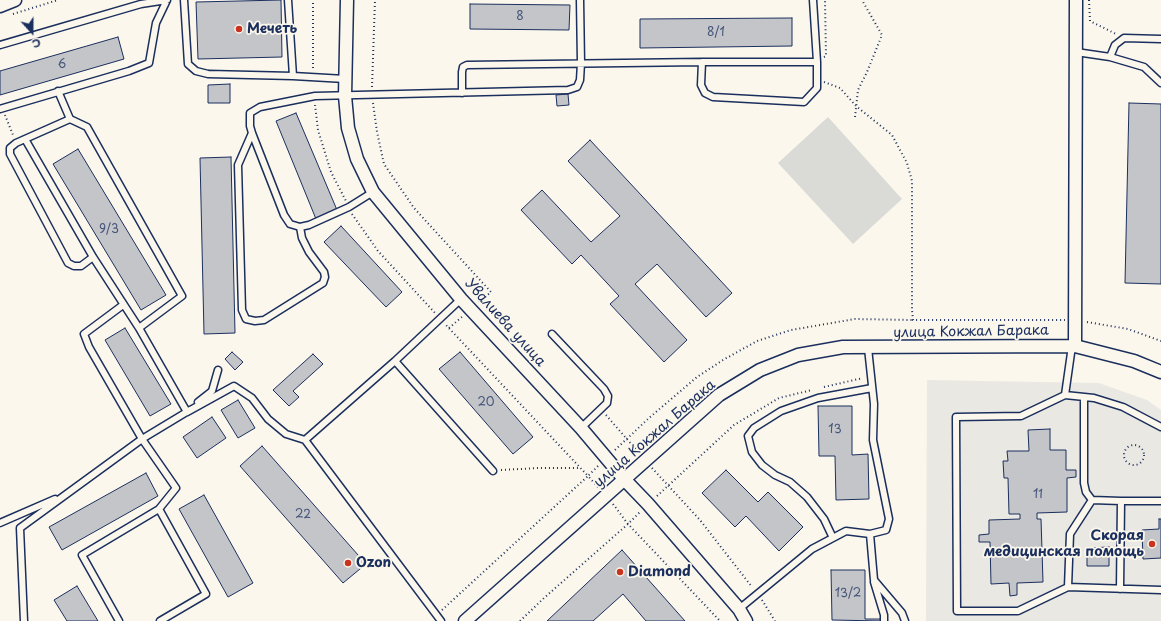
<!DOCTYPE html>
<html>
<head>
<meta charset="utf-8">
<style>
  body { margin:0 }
  #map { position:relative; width:1161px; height:621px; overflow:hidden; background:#fbf7ec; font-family:"Playpen Sans",sans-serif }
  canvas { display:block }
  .north { position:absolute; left:12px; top:12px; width:40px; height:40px; -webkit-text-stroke:3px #fbf7ec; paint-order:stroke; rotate:159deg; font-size:11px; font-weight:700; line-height:16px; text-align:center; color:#1b2f5e }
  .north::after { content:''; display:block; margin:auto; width:14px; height:18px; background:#1b2f5e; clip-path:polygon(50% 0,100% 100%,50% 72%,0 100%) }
</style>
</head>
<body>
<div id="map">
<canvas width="1161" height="621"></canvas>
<div class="north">С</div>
</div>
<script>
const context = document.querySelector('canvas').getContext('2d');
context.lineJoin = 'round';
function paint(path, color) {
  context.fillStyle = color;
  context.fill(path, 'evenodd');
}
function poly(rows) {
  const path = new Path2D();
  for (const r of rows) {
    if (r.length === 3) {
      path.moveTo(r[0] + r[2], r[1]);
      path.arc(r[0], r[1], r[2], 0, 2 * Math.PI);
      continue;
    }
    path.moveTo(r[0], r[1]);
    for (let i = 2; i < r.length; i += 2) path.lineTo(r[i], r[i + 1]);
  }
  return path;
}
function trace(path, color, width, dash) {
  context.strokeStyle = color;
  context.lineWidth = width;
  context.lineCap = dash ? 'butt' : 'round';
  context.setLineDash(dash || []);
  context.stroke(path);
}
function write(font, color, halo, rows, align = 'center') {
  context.font = font + ' "Playpen Sans",sans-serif';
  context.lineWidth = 3.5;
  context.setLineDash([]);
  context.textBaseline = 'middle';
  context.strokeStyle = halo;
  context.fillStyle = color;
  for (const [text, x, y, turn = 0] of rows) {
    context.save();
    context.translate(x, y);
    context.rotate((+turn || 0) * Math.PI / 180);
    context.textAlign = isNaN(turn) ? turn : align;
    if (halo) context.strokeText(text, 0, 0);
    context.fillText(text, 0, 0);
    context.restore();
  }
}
paint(poly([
  [927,380,1099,383,1147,400,1161,410,1161,621,926,621]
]), '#eae8e2');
paint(poly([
  [828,117,902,199,853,244,778,163]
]), '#dadad7');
const building = poly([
  [281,0,282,57,198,59,196,2,281,0],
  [470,4,570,5,569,30,470,29,470,4],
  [792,18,792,46,640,48,640,19,792,18],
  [118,37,124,59,0,95,0,71,118,37],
  [230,84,230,103,208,103,208,85,230,84],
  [568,94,569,105,557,106,556,95,568,94],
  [1129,103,1161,104,1161,284,1125,283,1129,103],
  [296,113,337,210,316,219,276,121,296,113],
  [590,140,732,293,706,317,657,264,635,284,687,340,664,362,610,304,619,296,581,255,572,264,521,210,542,190,591,242,620,216,568,161,590,140],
  [78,149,166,295,141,310,53,164,78,149],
  [231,157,235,333,204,334,200,158,231,157],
  [341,226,402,292,386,307,324,242,341,226],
  [125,328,171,404,150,416,105,340,125,328],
  [232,352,243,362,235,370,225,359,232,352],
  [460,352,533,437,513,454,439,369,460,352],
  [313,354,323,364,293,391,299,397,289,406,273,390,313,354],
  [238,400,255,428,238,438,221,410,238,400],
  [818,406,852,406,852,455,868,454,869,499,836,500,835,456,819,456,818,406],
  [212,417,226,438,197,458,183,437,212,417],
  [1050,429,1050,450,1066,450,1066,470,1076,470,1076,477,1067,478,1067,512,1037,513,1037,519,1041,519,1043,582,1017,583,1017,595,1010,596,1009,583,991,584,990,542,979,542,979,535,989,534,989,520,1020,519,1020,514,1009,514,1008,478,1004,478,1003,461,1008,461,1007,451,1029,451,1028,430,1050,429],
  [262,446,366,564,343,583,240,466,262,446],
  [726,470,758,502,768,492,803,527,779,551,746,516,735,527,702,493,726,470],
  [146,473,158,496,62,550,49,527,146,473],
  [204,495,253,583,228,597,179,509,204,495],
  [1159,519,1161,519,1161,558,1143,559,1142,530,1159,529,1159,519],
  [1109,547,1109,566,1087,566,1087,548,1109,547],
  [622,550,685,621,646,621,623,594,593,621,547,621,622,550],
  [831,570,865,570,865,619,881,619,881,621,832,620,831,570],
  [77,586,98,621,67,621,54,600,77,586]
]);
paint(building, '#c3c5c9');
trace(building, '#1b2f5e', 1);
const lane = poly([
  [184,0,188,64,196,71,208,74,293,76],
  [288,0,293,76,345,79],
  [0,45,141,4,167,0],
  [1076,52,1110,57,1144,67,1161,83],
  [1110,57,1115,45,1124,38,1161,39],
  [702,62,701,85,705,93,713,97,804,102,817,88,817,62,813,0],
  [58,91,70,119],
  [462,93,462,72,463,67,467,65,702,62,817,62],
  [0,109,129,71,149,63,156,23,167,0],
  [252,133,238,165,242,310,246,319,255,321,264,320,323,283,325,277,324,272,309,252,302,238,300,227],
  [25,139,93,257,139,328,187,412,234,386,252,398,268,419,286,434,305,440],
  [373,192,349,207,309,225,300,227,290,224,284,215,252,133,250,126,250,113,260,107,315,96,568,90,577,87,580,80,581,63,580,0],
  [93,257,81,266,74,266,68,263,10,154,10,148,16,143,70,119,87,127,182,296,139,328],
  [461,299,395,361,493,471],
  [123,305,84,334,89,347,142,439,176,488,159,509],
  [552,334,604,389,608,396,607,403,581,428],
  [1072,346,1065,395,1021,416,956,417,957,611,1018,611,1068,587,1161,590],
  [395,361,305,440,441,621],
  [1065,395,1094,398,1123,407,1161,427],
  [1084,397,1084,483,1086,492,1092,500,1121,501],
  [198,402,212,391,218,370],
  [0,523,55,499],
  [870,534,874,580,902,613,905,621],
  [833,538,824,519,807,497,790,482,775,475,762,465,752,452,748,436,754,428,781,411,818,398,872,388],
  [874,582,884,615,884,621],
  [1068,587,1070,534,1092,500],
  [1120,589,1121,501,1161,501],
  [739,609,812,549,846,531,870,534,886,530,889,519,873,440,874,404,868,348],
  [24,621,20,528,142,439,190,410],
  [119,621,82,555,159,509,206,594,160,621]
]);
const street = poly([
  [347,0,345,96,348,128,357,159,373,192,461,299,581,428,624,479,648,504,739,609,746,621],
  [0,6,15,0],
  [1075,346,1076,0],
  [465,621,719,395,760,370,798,355,843,347,1075,346,1134,361,1161,372]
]);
trace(lane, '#1b2f5e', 9);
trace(street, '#1b2f5e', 15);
trace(poly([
  [1089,0,1090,21,1116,34],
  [13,14,58,0],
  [824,57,826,56,825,0],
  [313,68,313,0],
  [824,82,840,88,856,106,892,135,907,163,912,181,912,310,913,320,1065,320],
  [372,87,375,0],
  [373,103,377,132,384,164,414,208,491,292,478,303],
  [315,105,318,130,331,172,346,201],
  [5,115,13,135],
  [855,117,858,90,867,72,882,35,862,0],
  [352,214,378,251,435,313],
  [1087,322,1128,329,1161,341],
  [449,328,463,316],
  [824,387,863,378],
  [606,415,639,453],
  [1134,455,10],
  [615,450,649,418,697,377,723,360,757,341,791,330,855,319,913,320],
  [652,468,700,520,752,587],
  [501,470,539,468,580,468],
  [598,487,588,476,598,466],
  [657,496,734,425,779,398,812,390],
  [613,504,628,524,720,621],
  [762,600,775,621],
  [442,610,588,476,446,325],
  [520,621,544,598,628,524,640,512]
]), '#1b2f5e', 2, [1, 3]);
trace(lane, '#fbf7ec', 6);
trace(street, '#fbf7ec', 12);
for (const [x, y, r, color] of [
  [239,29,4,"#c8321e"],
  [1152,544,4,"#c8321e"],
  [348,563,4,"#c8321e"],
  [620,572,4,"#c8321e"]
]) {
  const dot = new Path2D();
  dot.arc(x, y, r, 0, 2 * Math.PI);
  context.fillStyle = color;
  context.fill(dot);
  trace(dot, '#fbf7ec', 1.5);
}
write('12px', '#455479', null, [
  ["8",520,17],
  ["8/1",716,33],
  ["6",62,65],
  ["9/3",109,230],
  ["20",486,403],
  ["13",835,430],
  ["11",1038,495],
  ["22",303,515],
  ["13/2",848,594]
]);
write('bold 14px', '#1b2f5e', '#fbf7ec', [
  ["Мечеть",247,29],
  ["Скорая",1144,536,"right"],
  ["медицинская помощь",1144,552,"right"],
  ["Ozon",356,563],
  ["Diamond",628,572]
], 'left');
write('14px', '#1b2f5e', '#fbf7ec', [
  ["Увалиева улица",505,323,48],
  ["улица Кокжал Барака",971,332,-1],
  ["улица Кокжал Барака",655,434,-41]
]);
</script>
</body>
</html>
